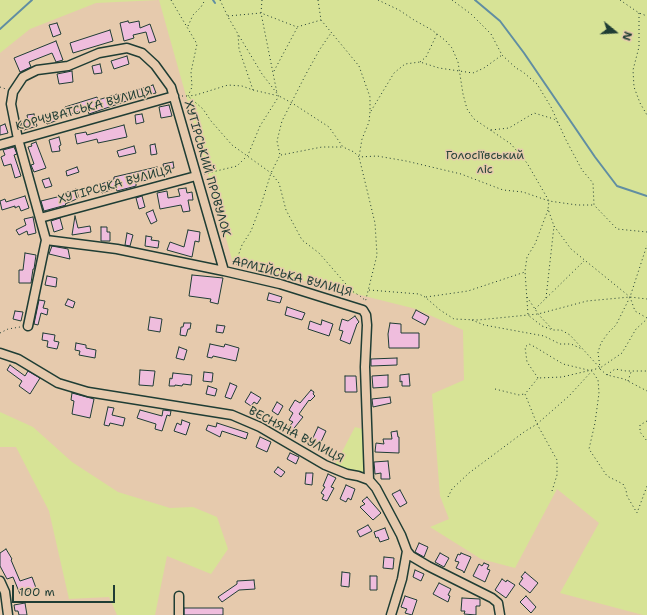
<!DOCTYPE html>
<html>
<head>
<meta charset="utf-8">
<style>
  body { margin:0 }
  #map { position:relative; width:647px; height:615px; overflow:hidden; background:#e6caad; font-family:"Shantell Sans",sans-serif }
  canvas { display:block }
  .north { position:absolute; left:595px; top:12px; width:40px; height:40px; -webkit-text-stroke:3px #e6caad; paint-order:stroke; rotate:108deg; font-size:11px; font-weight:700; line-height:16px; text-align:center; color:#1f3d34 }
  .north::after { content:''; display:block; margin:auto; width:14px; height:18px; background:#1f3d34; clip-path:polygon(50% 0,100% 100%,50% 72%,0 100%) }
  .scale { position:absolute; left:12px; top:585px; width:103px; height:18px; box-sizing:border-box; border:2px solid #1f3d34; border-top:0; padding-left:5px; font-size:12px; line-height:14px; white-space:nowrap; color:#1f3d34; -webkit-text-stroke:3px #e6caad; paint-order:stroke }
</style>
</head>
<body>
<div id="map">
<canvas width="647" height="615"></canvas>
<div class="north">N</div>
<div class="scale">100 m</div>
</div>
<script>
const context = document.querySelector('canvas').getContext('2d');
context.lineJoin = 'round';
function paint(path, color) {
  context.fillStyle = color;
  context.fill(path, 'evenodd');
}
function poly(rows) {
  const path = new Path2D();
  for (const r of rows) {
    path.moveTo(r[0], r[1]);
    for (let i = 2; i < r.length; i += 2) path.lineTo(r[i], r[i + 1]);
  }
  return path;
}
function trace(path, color, width, dash) {
  context.strokeStyle = color;
  context.lineWidth = width;
  context.lineCap = dash ? 'butt' : 'round';
  context.setLineDash(dash || []);
  context.stroke(path);
}
function write(font, color, halo, rows, align = 'center') {
  context.font = font + ' "Shantell Sans",sans-serif';
  context.lineWidth = 3;
  context.setLineDash([]);
  context.textBaseline = 'middle';
  context.strokeStyle = halo;
  context.fillStyle = color;
  for (const [text, x, y, turn = 0] of rows) {
    context.save();
    context.translate(x, y);
    context.rotate((+turn || 0) * Math.PI / 180);
    context.textAlign = isNaN(turn) ? turn : align;
    if (halo) context.strokeText(text, 0, 0);
    context.fillText(text, 0, 0);
    context.restore();
  }
}
paint(poly([
  [0,0,647,0,647,615,643,615,560,593,599,523,557,489,515,568,481,559,430,527,449,519,440,496,432,394,464,380,463,330,416,309,233,263,159,0,96,3,30,29,0,53],
  [0,412,33,427,72,462,118,492,170,508,193,507,217,517,228,549,211,574,167,556,155,615,117,615,109,597,69,599,49,511,16,447,0,447],
  [355,427,366,430,368,470,358,476,333,469]
]), '#d7e396');
trace(poly([
  [213,0,215,3],
  [475,0,500,21,524,53,595,157,617,186,647,196],
  [0,29,32,0]
]), '#618ea2', 2);
const building = poly([
  [128,21,129,23,139,21,140,28,150,24,156,41,149,43,146,32,133,35,134,38,124,41,120,23,128,21],
  [57,23,61,34,53,37,49,25,57,23],
  [110,30,113,41,73,53,70,43,110,30],
  [56,41,63,60,56,62,52,53,29,62,31,67,20,72,14,58,56,41],
  [127,56,129,64,114,69,111,61,127,56],
  [100,64,102,73,94,74,92,66,100,64],
  [72,71,73,82,59,84,57,74,72,71],
  [153,85,156,93,141,96,89,114,87,108,68,115,65,107,97,97,98,100,117,94,117,96,153,85],
  [169,105,172,116,161,118,159,107,169,105],
  [55,112,58,120,47,124,44,116,55,112],
  [34,114,37,126,24,130,21,122,28,120,27,115,34,114],
  [142,114,144,122,136,124,135,115,142,114],
  [5,124,8,133,0,135,0,126,5,124],
  [124,125,127,137,98,143,97,139,77,144,75,134,86,132,87,135,124,125],
  [59,137,61,145,59,146,60,151,52,152,49,140,59,137],
  [36,142,46,168,34,172,31,165,34,164,28,147,32,146,31,144,36,142],
  [155,144,157,154,151,155,150,145,155,144],
  [134,146,136,153,119,157,117,151,134,146],
  [14,147,17,154,14,155,21,176,15,178,11,164,4,166,1,157,5,155,3,150,14,147],
  [173,162,174,168,164,169,163,164,173,162],
  [77,167,79,172,67,176,66,171,77,167],
  [157,167,158,174,146,177,147,180,136,182,136,186,117,191,116,188,102,193,99,185,114,179,114,177,157,167],
  [49,178,52,186,45,188,42,180,49,178],
  [186,188,187,193,192,192,193,200,188,200,190,211,183,212,181,205,160,209,157,193,167,191,168,198,180,196,178,189,186,188],
  [76,189,79,198,65,204,66,205,44,211,41,201,65,195,64,193,76,189],
  [25,196,29,208,21,211,19,206,15,208,15,206,2,210,0,201,5,199,6,202,25,196],
  [142,196,145,207,139,209,136,198,142,196],
  [153,210,157,221,151,224,146,213,153,210],
  [75,216,78,228,90,226,91,232,72,235,75,216],
  [33,217,36,233,28,235,27,231,19,235,16,230,26,225,24,219,33,217],
  [60,218,63,229,54,232,51,221,60,218],
  [101,227,107,227,107,232,110,232,110,241,101,241,101,227],
  [188,230,200,232,199,242,195,241,192,257,167,250,170,242,184,247,188,230],
  [127,233,133,235,130,246,125,245,127,233],
  [146,236,152,237,151,240,159,241,158,248,145,246,146,236],
  [52,246,68,249,70,259,49,254,52,246],
  [25,253,36,255,34,269,33,269,31,283,19,283,19,270,23,270,25,253],
  [192,275,223,278,218,304,210,302,211,299,189,296,192,275],
  [47,276,57,278,56,287,45,285,47,276],
  [269,293,282,297,280,303,267,300,269,293],
  [68,299,75,302,73,308,65,305,68,299],
  [39,300,45,301,43,308,48,309,47,315,41,313,38,325,34,324,39,300],
  [287,307,305,313,302,320,285,315,287,307],
  [416,310,429,317,425,325,412,318,416,310],
  [15,311,23,312,21,321,13,319,15,311],
  [355,316,359,322,357,324,350,344,340,340,343,331,339,330,342,319,348,321,355,316],
  [150,317,162,319,160,332,148,330,150,317],
  [322,320,333,324,329,336,308,329,310,321,321,325,322,320],
  [184,323,191,323,190,329,188,329,186,336,180,335,181,327,183,327,184,323],
  [390,323,401,324,401,333,419,333,419,348,389,348,388,334,390,323],
  [217,325,225,326,223,333,216,332,217,325],
  [43,333,55,335,54,341,59,342,57,349,47,347,48,341,42,340,43,333],
  [76,343,86,345,86,348,96,350,95,358,79,355,80,351,75,350,76,343],
  [210,344,224,347,225,344,239,348,236,361,213,356,212,358,207,357,210,344],
  [179,347,187,350,184,360,176,358,179,347],
  [397,358,397,365,371,366,371,359,397,358],
  [10,365,25,376,28,371,40,378,30,394,19,386,22,381,7,370,10,365],
  [140,370,155,371,153,386,139,385,140,370],
  [204,372,213,373,212,382,203,381,204,372],
  [173,373,192,375,191,385,183,384,182,386,175,385,175,386,169,386,170,378,172,379,173,373],
  [409,374,410,386,402,386,402,381,400,382,400,375,409,374],
  [388,375,388,387,373,388,372,376,388,375],
  [345,376,356,376,357,392,345,392,345,376],
  [230,383,237,386,231,399,225,397,230,383],
  [208,386,217,389,215,396,206,394,208,386],
  [311,390,314,392,313,394,315,396,310,401,309,400,299,414,303,417,291,432,287,429,293,422,289,420,293,413,289,410,295,400,300,403,311,390],
  [251,392,261,398,257,404,254,402,251,406,245,402,251,392],
  [72,393,94,399,90,418,72,414,74,401,71,400,72,393],
  [390,397,391,403,373,407,372,399,390,397],
  [277,402,283,406,278,415,272,411,277,402],
  [108,407,114,408,112,415,125,418,123,426,110,423,109,426,104,425,108,407],
  [140,410,162,416,163,410,171,411,170,416,167,415,162,431,155,429,156,424,137,418,140,410],
  [182,420,190,423,186,435,174,431,177,423,181,425,182,420],
  [217,423,248,433,246,439,222,431,220,437,206,430,208,425,216,427,217,423],
  [318,427,326,431,320,444,312,440,318,427],
  [397,431,398,437,399,437,399,453,375,452,376,443,384,444,383,439,392,439,391,432,397,431],
  [260,437,271,442,267,452,256,447,260,437],
  [290,453,299,457,296,464,287,459,290,453],
  [388,461,390,479,381,479,381,473,375,474,374,462,388,461],
  [278,467,285,472,281,477,274,472,278,467],
  [306,473,313,473,312,485,305,484,306,473],
  [328,474,336,478,331,487,334,488,327,501,322,499,324,495,321,493,325,487,323,486,328,474],
  [346,485,355,489,351,500,348,498,346,502,340,499,346,485],
  [400,490,407,503,400,507,392,494,400,490],
  [367,497,381,513,373,520,360,507,365,504,362,501,367,497],
  [368,525,372,531,360,537,357,531,368,525],
  [385,528,389,539,380,542,378,537,376,538,374,532,385,528],
  [419,543,428,547,424,557,415,552,419,543],
  [6,549,12,559,11,560,20,581,32,577,36,588,20,594,13,577,7,579,0,566,0,553,6,549],
  [440,553,449,558,444,567,435,562,440,553],
  [461,553,471,557,464,573,463,571,456,568,459,562,455,561,458,554,460,555,461,553],
  [384,557,394,558,393,569,383,568,384,557],
  [484,563,489,565,487,569,490,570,485,582,473,576,479,564,482,566,484,563],
  [415,570,424,574,421,581,413,577,415,570],
  [342,572,350,573,349,587,341,586,342,572],
  [525,572,538,583,530,593,519,584,523,578,521,577,525,572],
  [370,576,377,576,377,590,370,590,370,576],
  [502,579,506,582,507,580,515,585,506,598,495,590,502,579],
  [254,580,255,589,239,590,222,602,218,597,237,584,237,581,254,580],
  [439,583,451,589,448,595,450,596,448,602,433,594,439,583],
  [405,596,417,600,412,615,405,613,407,609,401,607,405,596],
  [526,596,536,607,531,613,520,602,526,596],
  [462,598,480,599,480,606,476,606,476,615,464,614,465,611,461,611,462,598],
  [25,603,27,615,19,615,18,611,15,611,14,605,25,603],
  [184,608,223,608,223,615,184,615,184,608]
]);
paint(building, '#efbddd');
trace(building, '#1f3d34', 1);
const minor = poly([
  [0,145,174,96],
  [40,218,196,176],
  [46,240,117,249,224,271,280,284,363,310,366,315,367,325,365,367,369,480],
  [28,326,46,240,18,139,11,104,13,92,23,77,37,70,68,66,99,53,127,48,142,53,155,65,171,87,224,271],
  [0,353,18,359,58,383,88,392,232,415,260,427,325,465,347,474,358,476,369,480,376,488,401,535,407,551,411,556,428,566,492,598,498,603,500,615],
  [0,581,5,592,8,615],
  [179,615,179,596],
  [391,615,402,579,407,551]
]);
trace(minor, '#1f3d34', 11);
trace(poly([
  [171,0,197,44,191,72,192,87,188,96,196,95,228,85,242,86,253,90,279,96,292,103,329,127,343,147,354,152,359,157,377,156,406,161,461,174,503,190,523,192,549,201,577,205,594,205],
  [220,0,228,17,238,34,239,49,253,90],
  [262,0,261,13,277,93],
  [318,0,321,20,359,66,370,97,370,112,369,122,362,139,359,157,375,223,377,255,365,303],
  [378,0,399,10,414,20,432,30,446,41,452,48,458,62,463,94,467,109,474,119,511,144,527,163,549,201,548,209,554,226,571,249,630,297,635,311,647,318],
  [452,0,471,14,491,34,502,55,516,68,523,72,537,84,551,107,566,140,582,170,593,183,594,205,617,229,647,232],
  [620,0,639,13,647,16],
  [639,13,639,47,633,70,634,87,640,103,647,115],
  [228,16,261,13,297,27,321,20],
  [188,26,193,15,201,7,205,0],
  [420,62,426,57,437,34],
  [274,71,297,28],
  [0,87,6,89],
  [182,96,188,96,203,109,211,121,232,145,271,173,279,183,286,210,302,240,319,253,352,291,360,296,366,301],
  [371,111,394,73,405,64,420,62,439,68,473,73,484,68,502,55],
  [491,130,509,128,534,113,554,119,558,123],
  [281,155,322,147,343,147],
  [204,174,237,166,248,155,260,126,279,96,262,74,238,34],
  [548,210,535,244,527,257,525,271,528,315,542,326,553,330,561,330,570,335,600,368,622,353,636,329,647,319],
  [237,265,237,259,242,245,251,231,261,205,271,173,280,155,277,141,282,121,306,74,320,49,331,33],
  [369,290,419,294,425,297,440,310,454,319,478,320,538,314,587,301,630,297,647,299],
  [426,297,468,291,525,272],
  [527,297,539,315,552,329],
  [546,298,554,226],
  [535,309,584,261],
  [472,320,484,325,544,336,560,344,571,344,582,349],
  [0,333,8,329,20,327],
  [600,369,607,375,624,379,647,391],
  [607,375,615,369,626,371,647,371],
  [538,378,527,362,525,347,529,344,535,347,563,364,592,371,598,380,599,393,595,423,589,449,607,476,623,484,626,490,627,496,637,513,647,486],
  [628,381,631,372],
  [495,389,519,395,524,394],
  [647,421,640,425,640,432,647,441],
  [552,491,557,475,557,460,537,424,525,394,538,378,562,377,600,368,598,352,601,343,608,333,616,325,630,297,647,245],
  [448,497,452,489,469,473,524,432,537,424,569,396,591,372]
]), '#1f3d34', 1, [1, 3]);
trace(minor, '#e6caad', 8);
write('12px', '#1f3d34', '#e6caad', [
  ["КОРЧУВАТСЬКА ВУЛИЦЯ",84,109,-15],
  ["ХУТІРСЬКИЙ ПРОВУЛОК",207,169,74],
  ["ХУТІРСЬКА ВУЛИЦЯ",115,185,-15],
  ["АРМІЙСЬКА ВУЛИЦЯ",292,277,15],
  ["ВЕСНЯНА ВУЛИЦЯ",296,435,28]
]);
write('12px', '#284539', '#e6caad', [
  ["Голосіївський",485,156],
  ["ліс",485,170]
]);
</script>
</body>
</html>
